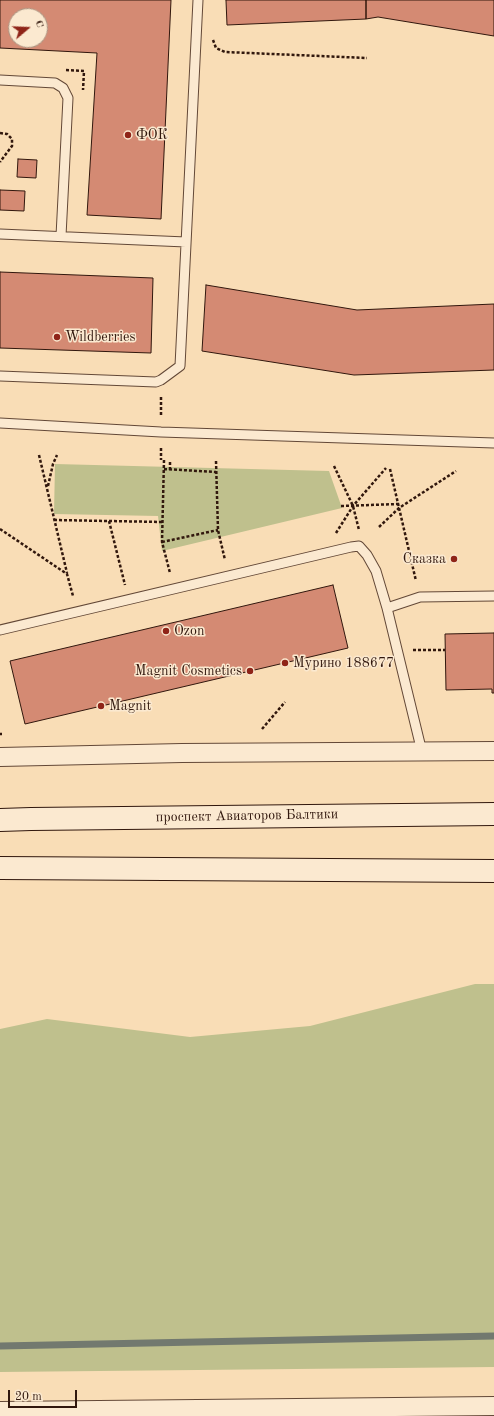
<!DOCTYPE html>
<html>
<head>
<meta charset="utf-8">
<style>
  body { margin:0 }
  #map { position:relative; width:494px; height:1416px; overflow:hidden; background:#f9ddb6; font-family:"Old Standard TT",serif }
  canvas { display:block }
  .north { position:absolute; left:8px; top:8px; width:40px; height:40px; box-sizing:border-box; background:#fbe9d0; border:1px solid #aa9582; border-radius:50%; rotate:71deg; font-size:11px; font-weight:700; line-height:16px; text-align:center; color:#31170d }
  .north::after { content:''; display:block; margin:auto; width:14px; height:18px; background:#8f2418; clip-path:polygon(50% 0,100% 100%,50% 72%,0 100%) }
  .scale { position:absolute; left:8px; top:1390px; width:69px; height:18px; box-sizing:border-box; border:2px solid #31170d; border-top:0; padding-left:5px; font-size:12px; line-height:14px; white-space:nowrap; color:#31170d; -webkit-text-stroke:3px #fbe9d0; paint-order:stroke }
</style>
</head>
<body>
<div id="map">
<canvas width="494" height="1416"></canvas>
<div class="north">С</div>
<div class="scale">20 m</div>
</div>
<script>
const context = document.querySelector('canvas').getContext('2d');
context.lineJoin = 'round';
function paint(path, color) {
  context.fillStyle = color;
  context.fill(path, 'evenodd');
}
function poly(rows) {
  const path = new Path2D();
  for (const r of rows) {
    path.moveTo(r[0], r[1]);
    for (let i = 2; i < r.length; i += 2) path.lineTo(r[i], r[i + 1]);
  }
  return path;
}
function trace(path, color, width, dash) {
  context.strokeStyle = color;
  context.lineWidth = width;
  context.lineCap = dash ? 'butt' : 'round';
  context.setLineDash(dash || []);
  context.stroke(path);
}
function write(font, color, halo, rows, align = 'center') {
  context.font = font + ' "Old Standard TT",serif';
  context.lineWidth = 3;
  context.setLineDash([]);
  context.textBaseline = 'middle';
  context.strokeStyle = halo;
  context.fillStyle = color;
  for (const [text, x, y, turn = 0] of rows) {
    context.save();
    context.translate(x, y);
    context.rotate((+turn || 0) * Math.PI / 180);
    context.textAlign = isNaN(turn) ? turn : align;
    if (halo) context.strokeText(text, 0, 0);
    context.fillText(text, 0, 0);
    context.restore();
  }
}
paint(poly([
  [55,464,329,471,342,508,162,551,158,516,54,514],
  [475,984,494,984,494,1367,0,1372,0,1029,47,1019,190,1037,310,1026]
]), '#bfc08d');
trace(poly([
  [0,1346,494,1336]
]), '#72796f', 7);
const building = poly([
  [0,0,171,0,161,219,87,215,97,53,0,48,0,0],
  [16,16,40,16,40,40,16,40,16,16],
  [226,0,366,0,366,19,227,25,226,0],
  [366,0,494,0,494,36,378,17,366,19,366,0],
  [18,159,37,160,36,178,17,177,18,159],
  [0,190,25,191,24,211,0,210,0,190],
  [0,272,153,278,151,353,0,348,0,272],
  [206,285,357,310,494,304,494,370,354,375,202,351,206,285],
  [333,585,348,648,25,724,10,661,333,585],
  [494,633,494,693,492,693,492,689,446,690,445,634,494,633]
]);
paint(building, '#d48a73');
trace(building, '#31170d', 1);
const lane = poly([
  [0,80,55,83,63,88,68,98,61,236],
  [0,234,186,242],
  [0,376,156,382,161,380,180,366,198,0],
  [0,423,161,432,494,443],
  [387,608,420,597,494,596],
  [0,630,351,547,359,546,367,555,376,571,387,608,422,752]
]);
const street = poly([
  [0,757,182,753,494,751],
  [0,1411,494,1406]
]);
const secondary = poly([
  [0,820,31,819,494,814],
  [0,868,494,871]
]);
trace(lane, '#634837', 11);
trace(street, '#634837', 20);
trace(secondary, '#31170d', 24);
trace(poly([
  [213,40,216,48,225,52,367,58],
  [66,70,84,71,83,90],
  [0,133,7,134,12,139,12,146,0,162],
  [161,415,161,396],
  [161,448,161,460],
  [39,455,67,573],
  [164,460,162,542,170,573],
  [216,461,218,530,225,560],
  [334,466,353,506,359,530],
  [164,469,216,472],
  [390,469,416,581],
  [170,470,170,460],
  [48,486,53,464,57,455],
  [341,506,399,504],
  [54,520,163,522],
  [109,521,125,585],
  [379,527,399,508,456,471],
  [0,529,67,574,73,596],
  [336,533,353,506,386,468],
  [162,542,218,530],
  [413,650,445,650],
  [262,729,285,702],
  [0,734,2,734]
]), '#31170d', 2.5, [3, 2]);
trace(lane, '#fbe9d0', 9);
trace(street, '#fbe9d0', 18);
trace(secondary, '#fbe9d0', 22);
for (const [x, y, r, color] of [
  [128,135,4,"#8f2418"],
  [57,337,4,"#8f2418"],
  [454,559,4,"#8f2418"],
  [166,631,4,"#8f2418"],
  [285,663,4,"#8f2418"],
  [250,671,4,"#8f2418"],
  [101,706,4,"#8f2418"]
]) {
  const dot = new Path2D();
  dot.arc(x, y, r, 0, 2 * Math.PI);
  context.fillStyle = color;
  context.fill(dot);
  trace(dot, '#fbe9d0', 1.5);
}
write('14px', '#31170d', '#fbe9d0', [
  ["ФОК",136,135],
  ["Wildberries",65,337],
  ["Сказка",446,559,"right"],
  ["Ozon",174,631],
  ["Мурино 188677",293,663],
  ["Magnit Cosmetics",242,671,"right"],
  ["Magnit",109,706]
], 'left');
write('14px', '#31170d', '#fbe9d0', [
  ["проспект Авиаторов Балтики",247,816,-1]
]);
</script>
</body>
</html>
